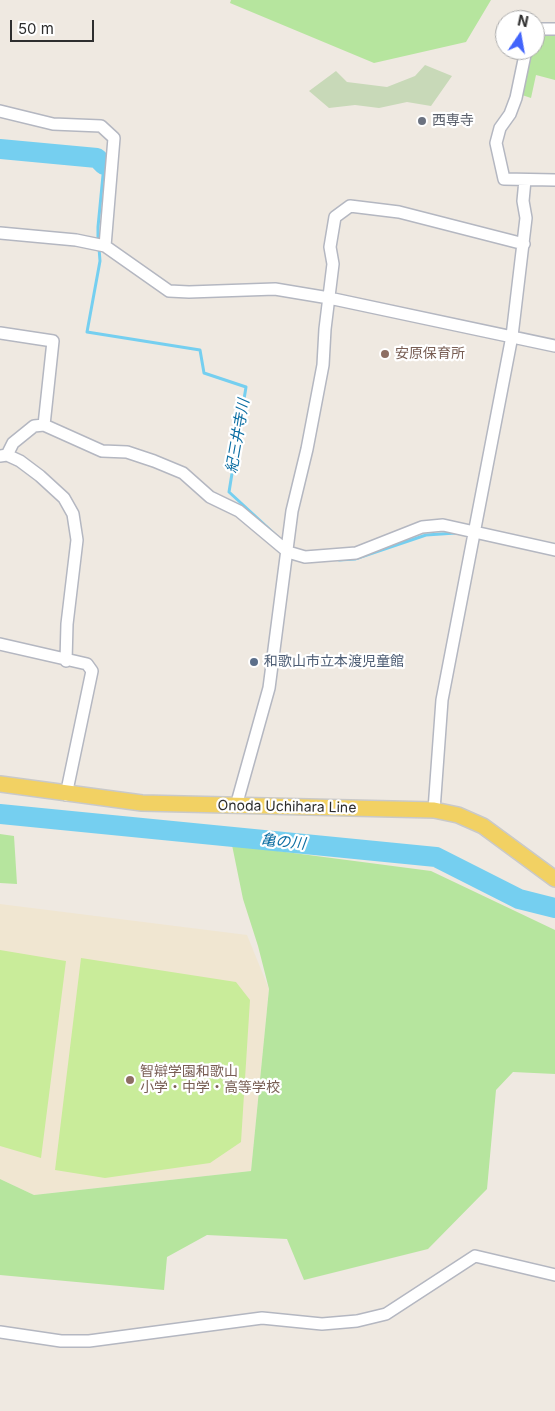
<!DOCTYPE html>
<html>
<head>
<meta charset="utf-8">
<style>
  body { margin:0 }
  #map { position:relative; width:555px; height:1411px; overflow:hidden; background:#efe9e1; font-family:Inter,sans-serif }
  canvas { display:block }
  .north { position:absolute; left:495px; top:10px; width:50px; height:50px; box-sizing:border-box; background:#fff; border:1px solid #ababab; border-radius:50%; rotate:12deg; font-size:14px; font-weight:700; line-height:20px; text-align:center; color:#2e2e2e }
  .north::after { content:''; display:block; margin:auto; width:18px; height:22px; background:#4264fb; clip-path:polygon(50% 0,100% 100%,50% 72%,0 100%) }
  .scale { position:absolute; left:10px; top:20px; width:84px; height:22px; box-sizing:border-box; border:2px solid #2e2e2e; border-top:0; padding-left:6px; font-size:15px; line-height:18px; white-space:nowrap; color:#2e2e2e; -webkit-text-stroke:4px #fff; paint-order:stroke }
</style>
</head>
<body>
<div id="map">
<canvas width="555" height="1411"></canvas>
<div class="north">N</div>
<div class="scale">50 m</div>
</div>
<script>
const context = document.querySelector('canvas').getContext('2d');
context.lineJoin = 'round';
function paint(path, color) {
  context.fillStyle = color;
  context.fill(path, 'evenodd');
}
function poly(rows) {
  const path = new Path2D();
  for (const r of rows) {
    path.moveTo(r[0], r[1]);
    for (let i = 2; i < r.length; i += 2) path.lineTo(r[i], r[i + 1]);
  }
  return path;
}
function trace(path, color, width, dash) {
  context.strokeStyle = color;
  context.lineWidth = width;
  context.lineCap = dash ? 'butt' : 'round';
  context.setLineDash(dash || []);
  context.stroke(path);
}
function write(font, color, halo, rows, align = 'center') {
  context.font = font + ' Inter,"Noto Sans JP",sans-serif';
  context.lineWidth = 4.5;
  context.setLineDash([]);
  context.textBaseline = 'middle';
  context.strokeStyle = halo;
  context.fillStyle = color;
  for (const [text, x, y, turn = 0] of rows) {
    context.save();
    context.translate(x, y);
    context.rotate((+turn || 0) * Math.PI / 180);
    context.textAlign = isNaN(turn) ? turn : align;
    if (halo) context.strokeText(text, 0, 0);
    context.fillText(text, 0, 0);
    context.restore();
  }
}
paint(poly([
  [0,904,247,935,269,989,251,1171,34,1195,0,1179]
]), '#f0e6d1');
paint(poly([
  [231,0,491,0,466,42,374,63,230,3],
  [555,33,555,80,536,75,531,98,522,95,532,50,535,50,535,35],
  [0,834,14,836,17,884,0,883],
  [232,845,431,871,555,930,555,1074,513,1072,496,1090,487,1189,428,1249,304,1280,287,1239,207,1235,167,1257,164,1290,0,1275,0,1179,34,1195,251,1171,269,989,258,946,243,899]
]), '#b6e59e');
paint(poly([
  [425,65,452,76,431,106,407,102,379,108,355,105,329,108,309,91,336,71,347,82,387,87,415,76]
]), '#c8d9b8');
paint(poly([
  [0,950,66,961,41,1158,0,1146],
  [81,958,236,982,250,1000,241,1142,210,1163,105,1178,55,1170]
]), '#c9ec9a');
trace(poly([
  [98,242,98,227,104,165],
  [99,248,100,261,87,332,200,350,204,373,246,387,229,492,279,538],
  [339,560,355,559,426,535,456,533]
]), '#75cff0', 3);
trace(poly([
  [0,149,97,158,104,165],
  [0,814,436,857,519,899,555,908]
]), '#75cff0', 20);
const minor = poly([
  [535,29,555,29],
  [526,50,516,98,510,114,500,128,496,143,504,179,555,180],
  [0,111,53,124,101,126,114,138,105,246],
  [0,233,76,240,105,246,169,291,189,292,275,289,329,298,555,346],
  [0,333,53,341,44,425],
  [7,455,13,443,34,426,44,425,102,451,127,452,154,461,183,473,210,497,239,511,288,552,305,557,356,553,422,527,443,525,555,550],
  [0,456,7,455,20,461,40,476,64,498,73,514,77,540,67,624,66,661],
  [0,644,87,664,92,671,66,795],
  [236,806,269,688,292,511,307,449,323,365,325,329,333,264,330,247,335,217,350,206,399,212,524,244],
  [434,810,442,700,512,336,526,218,523,201,525,180],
  [0,1332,61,1341,89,1341,262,1318,322,1324,357,1321,386,1314,475,1256,555,1275]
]);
const major = poly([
  [0,784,142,803,434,810,458,815,483,826,555,879]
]);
trace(minor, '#b4b7c1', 14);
trace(major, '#c9c9c9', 18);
trace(minor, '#fff', 11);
trace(major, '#f2d163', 15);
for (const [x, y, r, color] of [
  [422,121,5,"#6b7280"],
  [385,354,5,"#8d6e63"],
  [254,662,5,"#5c6f8a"],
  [130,1080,5,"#8d6e63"]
]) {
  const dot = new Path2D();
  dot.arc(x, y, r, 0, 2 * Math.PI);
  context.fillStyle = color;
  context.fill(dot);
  trace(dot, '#fff', 2);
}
write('14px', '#5b616d', '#fff', [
  ["西専寺",432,121]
], 'left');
write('14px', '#785e54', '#fff', [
  ["安原保育所",395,354],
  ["智辯学園和歌山",140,1072],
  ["小学・中学・高等学校",140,1088]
], 'left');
write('14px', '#4e5e75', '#fff', [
  ["和歌山市立本渡児童館",264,662]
], 'left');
write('14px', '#2e2e2e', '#fff', [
  ["Onoda Uchihara Line",287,807,1]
]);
write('italic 15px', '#0d6fa3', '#fff', [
  ["紀三井寺川",238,436,-80],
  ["亀の川",283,842,6]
]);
</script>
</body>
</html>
